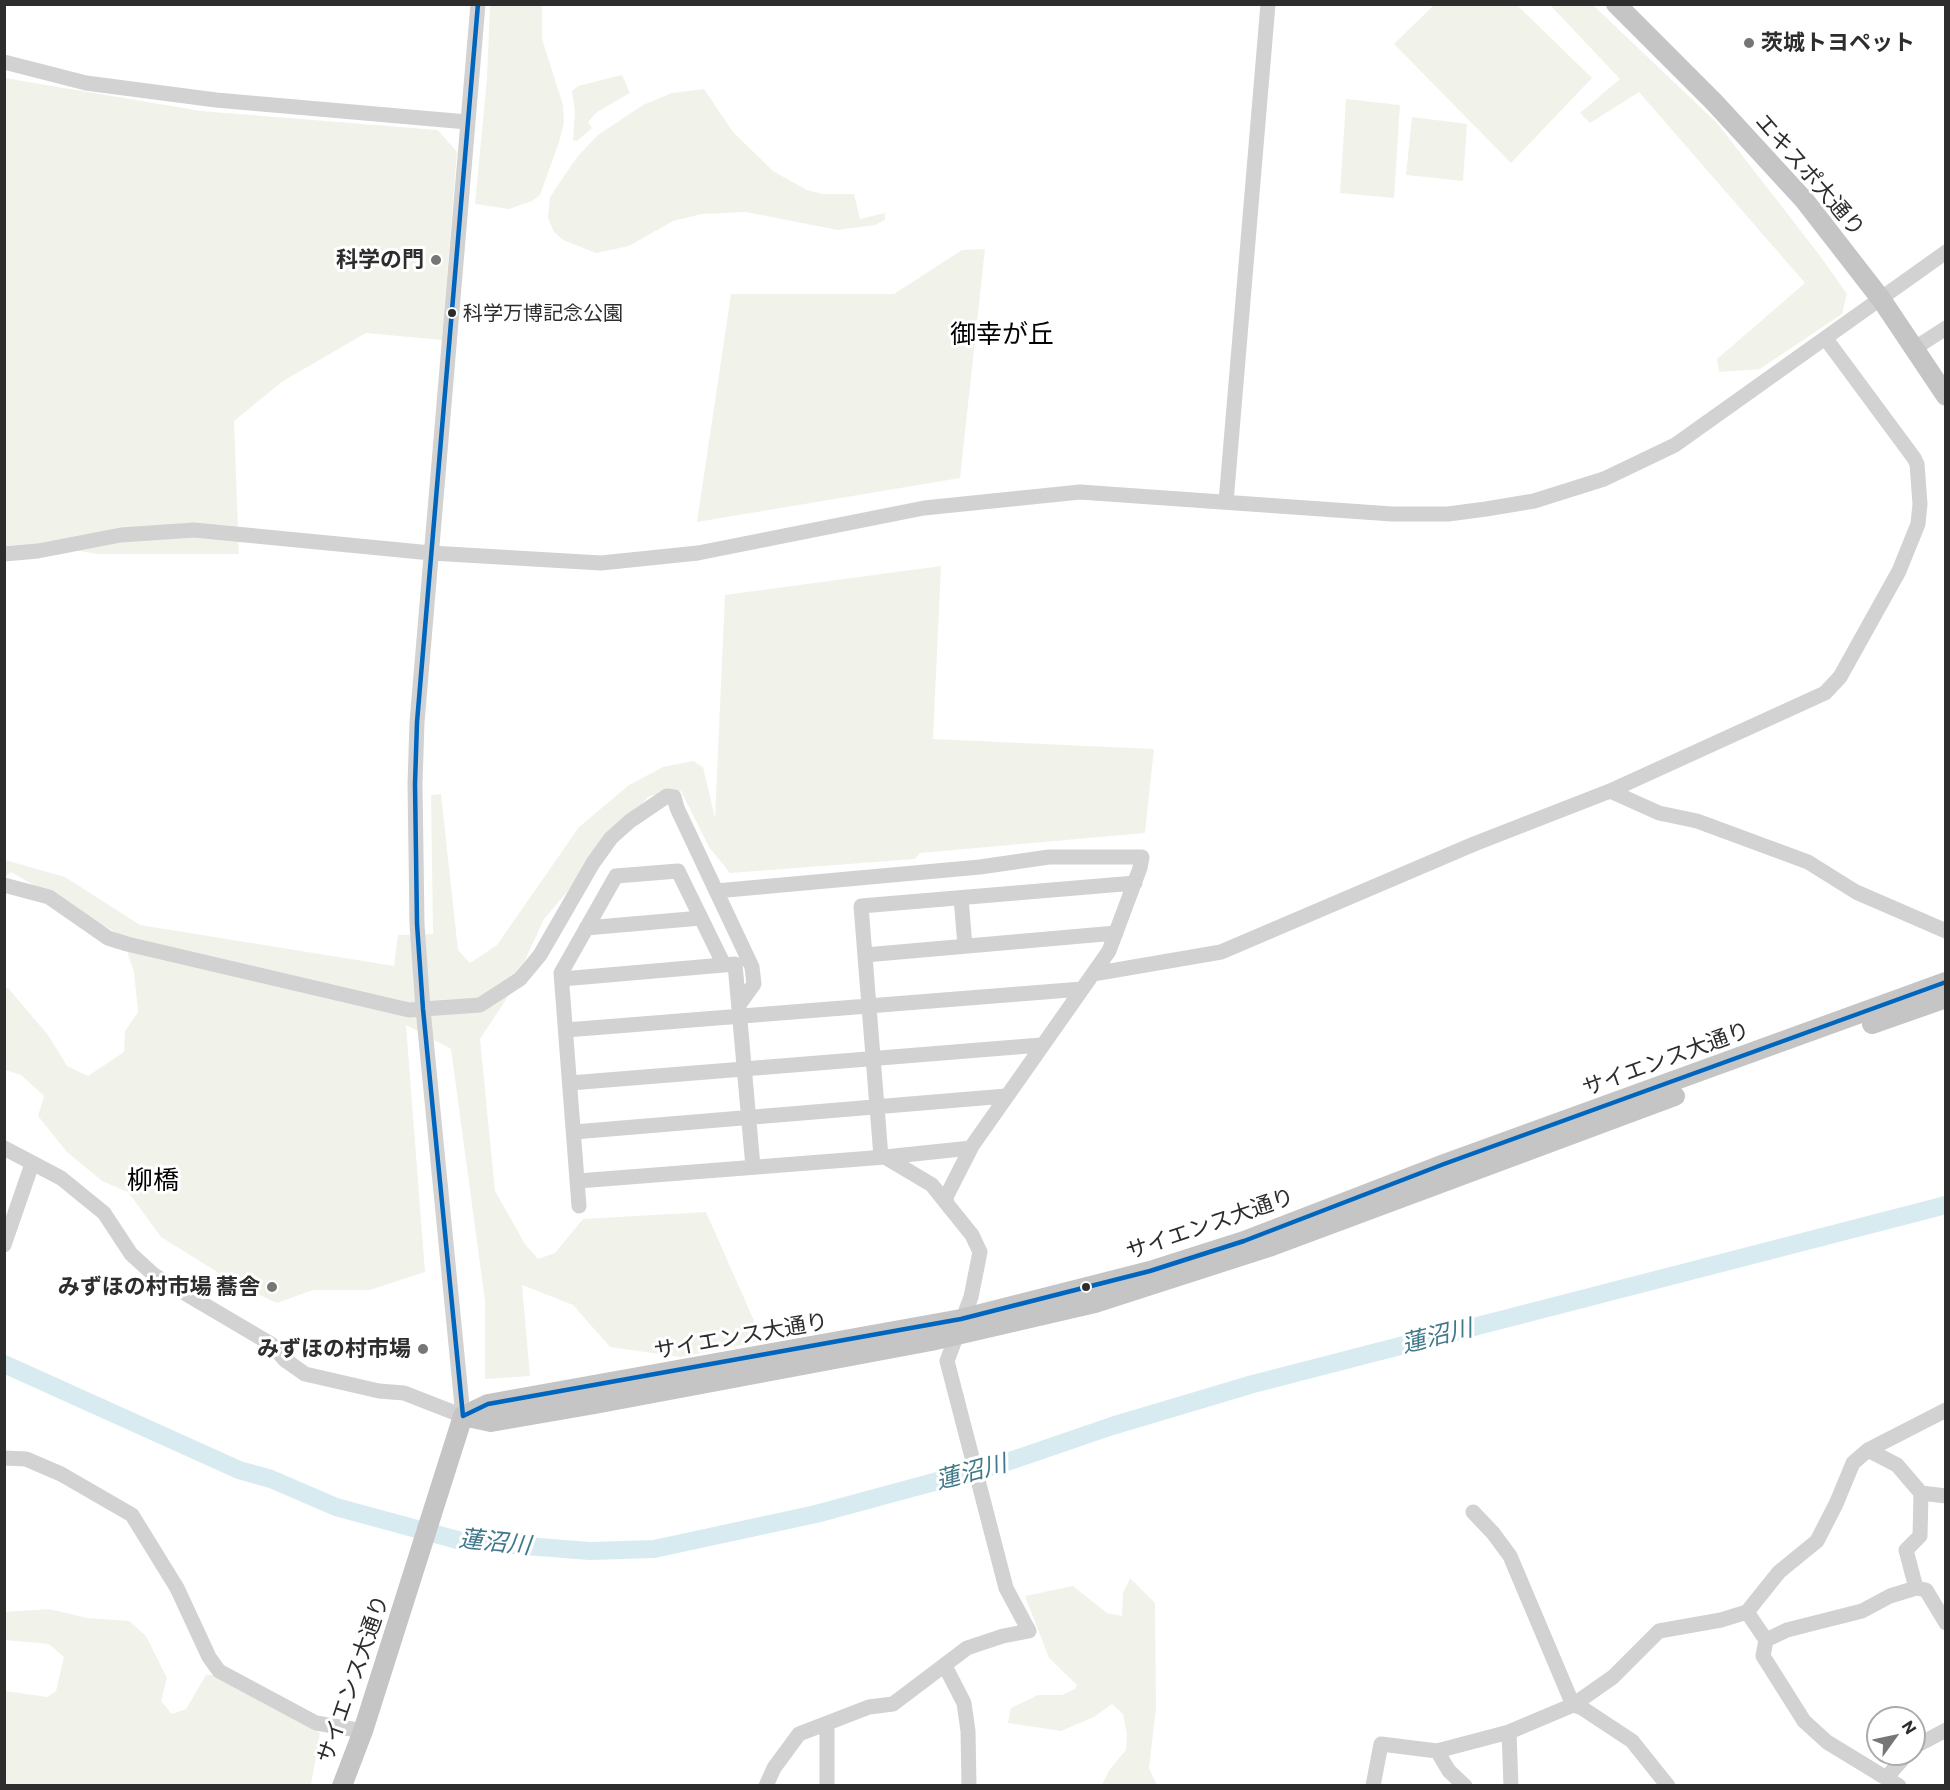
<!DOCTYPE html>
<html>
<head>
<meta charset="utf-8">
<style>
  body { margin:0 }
  #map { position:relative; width:1950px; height:1790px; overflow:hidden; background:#fff; font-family:Commissioner,sans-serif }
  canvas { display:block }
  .frame { position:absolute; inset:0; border:6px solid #2d2d2d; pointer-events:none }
  .north { position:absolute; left:1866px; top:1706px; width:60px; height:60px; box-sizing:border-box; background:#fff; border:2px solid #ababab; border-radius:50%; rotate:57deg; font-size:16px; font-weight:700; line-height:24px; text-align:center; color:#2d2d2d }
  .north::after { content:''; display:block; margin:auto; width:21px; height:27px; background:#767676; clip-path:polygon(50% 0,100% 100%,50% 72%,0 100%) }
</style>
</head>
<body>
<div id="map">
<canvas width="1950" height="1790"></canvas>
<div class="frame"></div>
<div class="north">N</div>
</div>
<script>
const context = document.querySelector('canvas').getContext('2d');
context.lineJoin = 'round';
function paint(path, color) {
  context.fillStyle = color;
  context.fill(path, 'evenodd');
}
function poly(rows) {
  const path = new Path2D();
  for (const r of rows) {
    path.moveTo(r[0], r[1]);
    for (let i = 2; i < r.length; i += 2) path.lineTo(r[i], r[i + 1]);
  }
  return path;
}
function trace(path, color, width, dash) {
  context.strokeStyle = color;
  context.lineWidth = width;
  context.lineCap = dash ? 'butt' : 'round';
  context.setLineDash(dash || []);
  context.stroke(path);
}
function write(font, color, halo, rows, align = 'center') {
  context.font = font + ' Commissioner,"Noto Sans JP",sans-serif';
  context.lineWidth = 6;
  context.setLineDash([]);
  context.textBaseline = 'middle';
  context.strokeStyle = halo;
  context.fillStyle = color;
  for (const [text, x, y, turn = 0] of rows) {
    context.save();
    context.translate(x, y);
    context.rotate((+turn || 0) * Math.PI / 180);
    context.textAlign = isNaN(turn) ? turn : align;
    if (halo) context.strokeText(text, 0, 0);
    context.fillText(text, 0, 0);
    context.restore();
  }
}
paint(poly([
  [490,5,542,5,542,39,563,105,564,123,559,142,540,195,532,201,509,209,475,204,487,78],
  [1434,5,1517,5,1592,78,1511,163,1394,44],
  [1550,5,1593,5,1717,123,1821,257,1847,294,1842,314,1760,369,1719,372,1717,359,1805,283,1639,92,1590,123,1580,113,1620,79],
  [622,75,630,93,597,112,588,122,592,128,577,141,573,140,575,112,572,91,578,86],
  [5,78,201,111,438,130,457,152,442,340,366,333,283,381,234,421,239,554,97,554,41,544,5,549],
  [704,89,733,132,773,171,807,190,823,194,854,194,860,219,885,213,885,220,875,225,838,230,746,212,702,214,673,221,629,246,596,253,563,240,554,232,548,218,550,197,577,157,598,135,643,105,672,93],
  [1346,99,1400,105,1394,198,1340,193],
  [1412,117,1467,124,1463,181,1406,175],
  [985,249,960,478,697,522,731,294,894,294,962,250],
  [941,566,933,739,1154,749,1145,833,920,853,915,859,730,873,709,847,681,791,649,796,544,919,509,995,480,1039,495,1191,525,1244,538,1259,555,1253,583,1219,706,1212,763,1341,680,1357,610,1347,573,1305,522,1285,530,1376,485,1379,485,1301,451,1049,406,1025,425,1272,370,1290,313,1290,277,1303,238,1285,161,1237,128,1192,102,1181,67,1152,38,1116,44,1096,21,1075,5,1070,4,987,8,988,48,1035,67,1066,88,1076,124,1052,125,1031,138,1012,134,972,122,936,11,872,5,877,5,860,65,877,140,925,394,966,398,935,433,934,431,795,441,794,458,950,470,963,497,945,579,827,629,785,663,767,693,761,703,767,715,818,725,595],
  [1130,1578,1155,1603,1156,1708,1149,1768,1157,1785,1102,1785,1110,1769,1126,1750,1127,1735,1123,1714,1112,1704,1094,1717,1061,1731,1008,1723,1011,1708,1038,1695,1062,1695,1075,1689,1077,1685,1049,1658,1025,1596,1073,1586,1107,1613,1122,1616,1123,1593],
  [49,1609,87,1618,129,1621,146,1636,167,1678,161,1701,172,1714,186,1709,206,1675,212,1675,320,1733,311,1785,5,1785,5,1691,47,1697,56,1691,64,1657,49,1644,5,1640,4,1612]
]), '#f1f3eb');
trace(poly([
  [4,1364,239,1470,271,1479,336,1507,461,1541,590,1551,654,1549,816,1514,1004,1463,1112,1426,1253,1384,1946,1205]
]), '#d8ebf0', 18);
trace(poly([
  [4,62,86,83,216,100,467,122],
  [1915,348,1946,328],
  [1226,502,1268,4],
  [4,554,38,551,121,535,194,530,431,553,601,563,698,553,924,508,1080,492,1392,514,1448,514,1486,509,1534,501,1604,479,1675,445,1946,252],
  [1610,791,1659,813,1697,821,1808,862,1856,892,1946,931],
  [4,885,49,897,108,938,127,944,409,1010,480,1005,520,979,540,955,593,863,611,838,630,821,667,796,674,797,677,808,752,967,754,984,739,1005],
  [716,891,980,867,1049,857,1142,857,1140,868,1109,951,972,1146,946,1197,947,1204,972,1235,980,1252,971,1297,947,1361,1006,1588,1029,1631,1003,1636,967,1648,893,1704,869,1707,799,1734,774,1768,766,1786],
  [961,898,965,946],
  [586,928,701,918],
  [865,955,1116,933],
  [1093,974,1221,952,1474,844,1610,791,1825,693,1840,677,1899,571,1918,524,1920,504,1917,464,1914,458,1826,339],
  [562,979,735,964,753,1167],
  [566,1030,1082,989],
  [570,1083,1041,1045],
  [574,1132,1006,1096],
  [4,1148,61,1178,104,1213,131,1254,154,1275,271,1344,285,1360,305,1374,379,1391,404,1393,463,1416,423,1009,417,924,415,784,417,722,478,4],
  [881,1157,861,906,1135,883],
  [885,1157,971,1148],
  [578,1181,885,1157,932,1185,947,1204],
  [579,1206,561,973,616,876,678,871,724,965],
  [4,1245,32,1164],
  [1868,1450,1897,1465,1921,1493,1920,1536,1906,1550,1916,1588],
  [4,1458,26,1459,61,1474,132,1515,177,1588,209,1657,219,1671,316,1723,363,1731],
  [1921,1493,1946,1496],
  [1473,1512,1493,1533,1510,1556,1573,1705],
  [1747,1612,1766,1640,1763,1656,1804,1721,1827,1742,1899,1786],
  [1766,1640,1787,1630,1862,1611,1890,1596,1916,1588,1926,1590,1946,1623],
  [945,1666,964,1703,968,1731,969,1786],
  [1573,1705,1582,1708,1632,1741,1668,1786],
  [1509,1732,1511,1786],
  [1914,1747,1946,1730],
  [1437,1751,1449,1771,1465,1786],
  [1886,1778,1907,1754],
  [827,1786,827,1724],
  [1373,1786,1381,1744,1437,1751,1509,1732,1573,1705,1613,1677,1659,1631,1721,1620,1747,1612,1779,1572,1817,1541,1836,1504,1853,1463,1868,1450,1946,1410]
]), '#d2d2d2', 15);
trace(poly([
  [1616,4,1714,102,1805,201,1881,299,1946,396],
  [1872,1024,1946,998],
  [463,1416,491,1422,595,1404,931,1341,1095,1303,1272,1246,1675,1096],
  [342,1786,363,1731,463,1416,488,1404,961,1319,1150,1271,1244,1241,1444,1164,1946,982]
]), '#c5c5c5', 20);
trace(poly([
  [463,1416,488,1404,961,1319,1150,1271,1244,1241,1444,1164,1946,982],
  [463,1416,423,1009,417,924,415,784,417,722,478,4]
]), '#0065bd', 4.5);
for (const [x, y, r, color] of [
  [1749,43,6,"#767676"],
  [436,260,6,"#767676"],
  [452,313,5,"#2d2d2d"],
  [272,1287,6,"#767676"],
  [1086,1287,5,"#2d2d2d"],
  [423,1349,6,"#767676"]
]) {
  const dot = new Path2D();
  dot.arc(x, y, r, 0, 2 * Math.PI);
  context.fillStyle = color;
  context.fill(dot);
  trace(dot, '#fff', 2);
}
write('20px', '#2d2d2d', '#fff', [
  ["科学万博記念公園",463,313]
], 'left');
write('bold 22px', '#2d2d2d', '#fff', [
  ["茨城トヨペット",1761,43,"left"],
  ["科学の門",424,260],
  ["みずほの村市場 蕎舎",260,1287],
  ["みずほの村市場",411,1349]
], 'right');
write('22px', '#2d2d2d', '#fff', [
  ["エキスポ大通り",1810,175,49],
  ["サイエンス大通り",1666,1059,-20],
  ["サイエンス大通り",1210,1224,-19],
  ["サイエンス大通り",741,1336,-10],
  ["サイエンス大通り",353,1679,-71]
]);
write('italic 24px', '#407a8a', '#fff', [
  ["蓮沼川",1437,1336,-14],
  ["蓮沼川",971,1472,-15],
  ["蓮沼川",495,1542,6]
]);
write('26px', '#000', '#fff', [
  ["御幸が丘",1002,334],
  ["柳橋",153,1180]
]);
</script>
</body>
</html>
